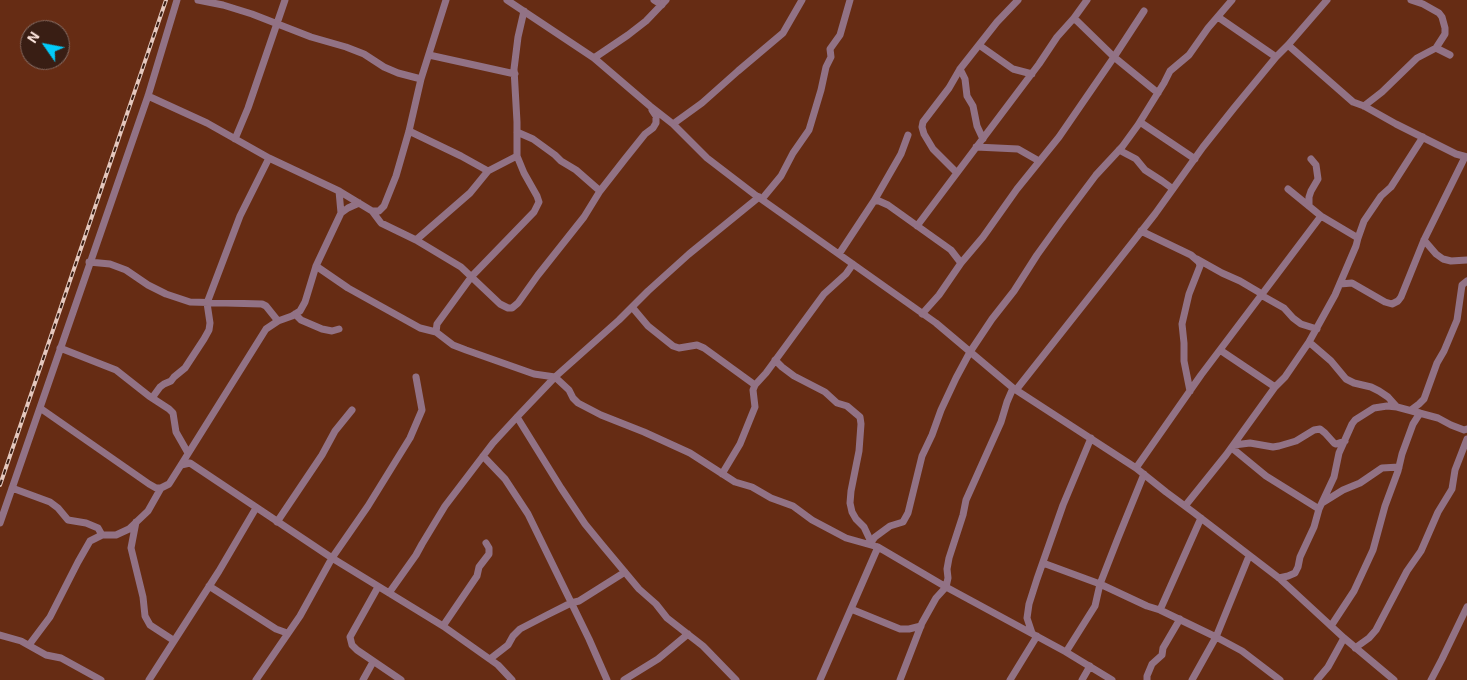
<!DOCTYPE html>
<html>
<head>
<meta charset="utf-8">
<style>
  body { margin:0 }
  #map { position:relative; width:1467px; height:680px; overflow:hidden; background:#662c14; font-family:"Exo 2",sans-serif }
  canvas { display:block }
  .north { position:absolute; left:20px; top:20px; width:50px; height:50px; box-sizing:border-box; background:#391e14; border:1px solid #876d64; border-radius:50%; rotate:303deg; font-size:14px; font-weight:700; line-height:20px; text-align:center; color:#fbe4dc }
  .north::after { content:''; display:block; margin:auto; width:18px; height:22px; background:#03cbf9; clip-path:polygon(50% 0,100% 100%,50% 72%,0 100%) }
</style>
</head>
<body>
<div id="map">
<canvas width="1467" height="680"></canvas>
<div class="north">N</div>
</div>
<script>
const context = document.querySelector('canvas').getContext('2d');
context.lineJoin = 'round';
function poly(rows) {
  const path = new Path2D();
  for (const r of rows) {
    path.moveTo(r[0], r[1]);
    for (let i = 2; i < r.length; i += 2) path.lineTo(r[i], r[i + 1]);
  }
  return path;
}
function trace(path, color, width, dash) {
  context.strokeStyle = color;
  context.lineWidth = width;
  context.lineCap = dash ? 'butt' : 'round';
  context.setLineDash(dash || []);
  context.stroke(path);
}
trace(poly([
  [198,0,223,5,252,14,311,37,346,47,364,54,384,67,398,73,421,79],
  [507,0,594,58,650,106,673,124,707,158,754,194,936,323,1013,388,1136,468,1166,492,1193,512,1279,578,1344,638,1394,680],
  [654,0,662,5],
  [1411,0,1423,4,1439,13,1442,17,1445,28,1445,34,1436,48],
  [524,11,518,37,514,69,517,122,517,156,524,173,537,196,539,202,534,212,472,276,437,324,436,332,453,345,466,350,534,374,555,377,569,390,573,398,578,403,601,415,644,432,690,453,735,482,752,487,771,498,793,506,812,520,846,538,878,547,946,587,1066,652,1112,680],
  [1218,17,1276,57],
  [1074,18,1114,57,1158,93],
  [979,45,1013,69,1032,74],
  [1288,45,1353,102,1364,106,1396,124,1456,154,1467,157],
  [429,55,515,74],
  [594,58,628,35,646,21,666,0],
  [960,69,965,79,967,96,973,106,977,126,983,139],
  [148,96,207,123,269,158,339,191,372,211,379,211,384,206,396,176,409,131,421,79,446,0],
  [1364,106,1382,92,1417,58,1436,48,1450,55],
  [1140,122,1195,159],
  [673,124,702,103,738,71,783,33,802,0],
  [409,131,461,156,488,171,517,156],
  [517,132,533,139,555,155,561,161,576,170,600,191],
  [235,139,248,108,285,0],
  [976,147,1018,149,1039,161],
  [1119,150,1136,159,1145,170,1162,181,1173,189],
  [956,172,933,149,924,134,922,127,923,122,949,88,960,69,997,22,1018,0],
  [1288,189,1321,216,1358,238],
  [339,191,341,213],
  [762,199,781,176,793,153,809,130,821,90,826,67,831,57,830,49,840,35,850,0],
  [874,201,901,154,908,135],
  [1309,206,1309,197,1311,191,1318,179,1316,165,1311,159],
  [372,211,381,223,416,240,461,267,500,304,508,308,512,308,518,303,538,275,584,217,600,191,625,159,645,134,653,128,656,123,656,116,652,110],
  [917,226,1039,64,1057,37,1074,18,1087,0],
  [1141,231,1191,255,1199,262,1200,266,1189,294,1182,324,1184,343,1184,361,1190,391],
  [416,240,470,193,488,171],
  [1424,240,1436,254,1443,259,1451,261,1467,260],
  [839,254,870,207,874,201,879,201,888,205,951,250,961,263],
  [1197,259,1222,273,1240,281,1262,294],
  [89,262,110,264,126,270,148,285,166,294,190,302,262,304,266,306,278,321],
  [316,266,348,288,420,328,436,332],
  [1340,284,1352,283,1385,302,1392,304,1398,301,1401,297,1424,240,1465,157],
  [1261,295,1284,308,1293,318,1301,324,1317,329],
  [632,307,648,326,673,346,679,348,697,345,704,348,755,385],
  [295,314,301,320,322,329,332,331,339,329],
  [922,314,939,295,961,263,983,237,1017,189,1059,137,1114,57,1144,11],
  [1309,342,1331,361,1346,379,1354,383,1371,387,1379,391,1388,397,1397,407,1438,418,1451,425,1464,430,1467,429],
  [60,348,116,370,149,396,169,409,173,413,176,432,188,453],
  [1220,350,1275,387],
  [775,360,782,367,794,376,825,392,837,403,847,406,860,417,861,424,859,451,851,491,850,503,852,512,856,519,864,527,872,544],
  [1016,390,1155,214,1203,147,1234,108,1276,57,1288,45,1327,0],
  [152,398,160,387,164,384,171,381,174,377,185,368,204,339,209,330,210,323,207,303,240,216,269,158],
  [40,408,149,484,156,488,161,488,169,484,181,465,190,463,332,558,443,626,498,665,512,680],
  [1411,410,1419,404,1424,399,1437,363,1444,351,1457,320,1462,285,1467,281],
  [517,417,561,488,585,524,603,546,639,589,656,604,667,618,703,646,736,680],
  [1234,445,1250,443,1273,447,1279,446,1296,441,1314,430,1320,429,1325,433,1334,443,1336,444,1345,441],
  [1232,448,1266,476,1319,509],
  [483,456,505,479,528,514,589,639,607,680],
  [181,465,266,329,278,321,292,316,300,311,305,302,316,266,341,213,348,208,359,203],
  [1136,468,1201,375,1321,216],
  [722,474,740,444,755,407,753,390,755,385,766,373,824,294,846,274,853,264],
  [12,488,50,502,58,508,68,520,86,523,98,528,102,535],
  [1322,503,1343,490,1360,483,1382,468,1399,467],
  [1185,506,1226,455,1275,387,1285,377,1309,342,1335,295,1356,246,1358,238,1364,221,1381,196,1391,187,1423,137],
  [136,522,131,548,143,597,145,616,150,625,173,640],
  [277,522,322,455,335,431,352,410],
  [0,523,148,96,177,0],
  [872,545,872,541,875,537,890,526,903,522,908,513,922,456,932,435,941,410,956,378,970,352,992,319,1014,291,1037,255,1060,223,1096,175,1122,147,1138,125,1164,83,1170,71,1189,55,1208,28,1232,0],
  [1043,563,1100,584,1147,606,1160,610,1216,637,1242,651,1280,680],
  [1279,578,1288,576,1295,573,1298,567,1300,557,1314,527,1319,509,1334,477,1339,453,1352,424,1355,420,1374,408,1387,406,1397,407],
  [209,586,276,629,287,633],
  [378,587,350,637,352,645,357,650,401,680],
  [389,593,416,555,422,544,445,506,493,443,517,417,555,377,619,320,648,291,689,254,759,197],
  [851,609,900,629,909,629,921,626],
  [1160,610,1201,518],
  [443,626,477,576,479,567,489,554,489,548,486,543],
  [1331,626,1354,591,1373,550,1385,506,1398,471,1402,454,1413,424,1420,413],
  [1032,633,1027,618,1029,604,1037,579,1063,505,1091,438],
  [0,635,21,641,46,655,61,658,101,680],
  [29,645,50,617,78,562,90,541,102,535,116,535,129,529,148,511,161,488],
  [1355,648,1369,638,1376,630,1407,571,1421,551,1438,512,1452,489,1455,470,1467,439],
  [1066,652,1095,606,1100,584,1118,538,1144,474],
  [490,659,508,645,513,636,520,629,547,615,571,603,579,601,625,572],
  [149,680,219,571,256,508],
  [256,680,300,616,332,558,368,506,410,438,422,410,416,377],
  [363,680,373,662],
  [624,680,658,659,688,634],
  [820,680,878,547],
  [900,680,922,623,936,598,946,587,948,578,947,569,949,558,963,515,966,500,1001,422,1007,402,1013,388],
  [1010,680,1037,636],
  [1082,680,1090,666],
  [1147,680,1147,676,1152,664,1162,655,1163,648,1180,619],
  [1192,680,1216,637,1249,556],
  [1317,680,1328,667,1344,638],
  [1431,680,1442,659,1467,607]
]), '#927285', 7);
const rail = poly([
  [0,485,166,0]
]);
trace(rail, '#e4c7bd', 4);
trace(rail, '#391e14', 2, [5.5]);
</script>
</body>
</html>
